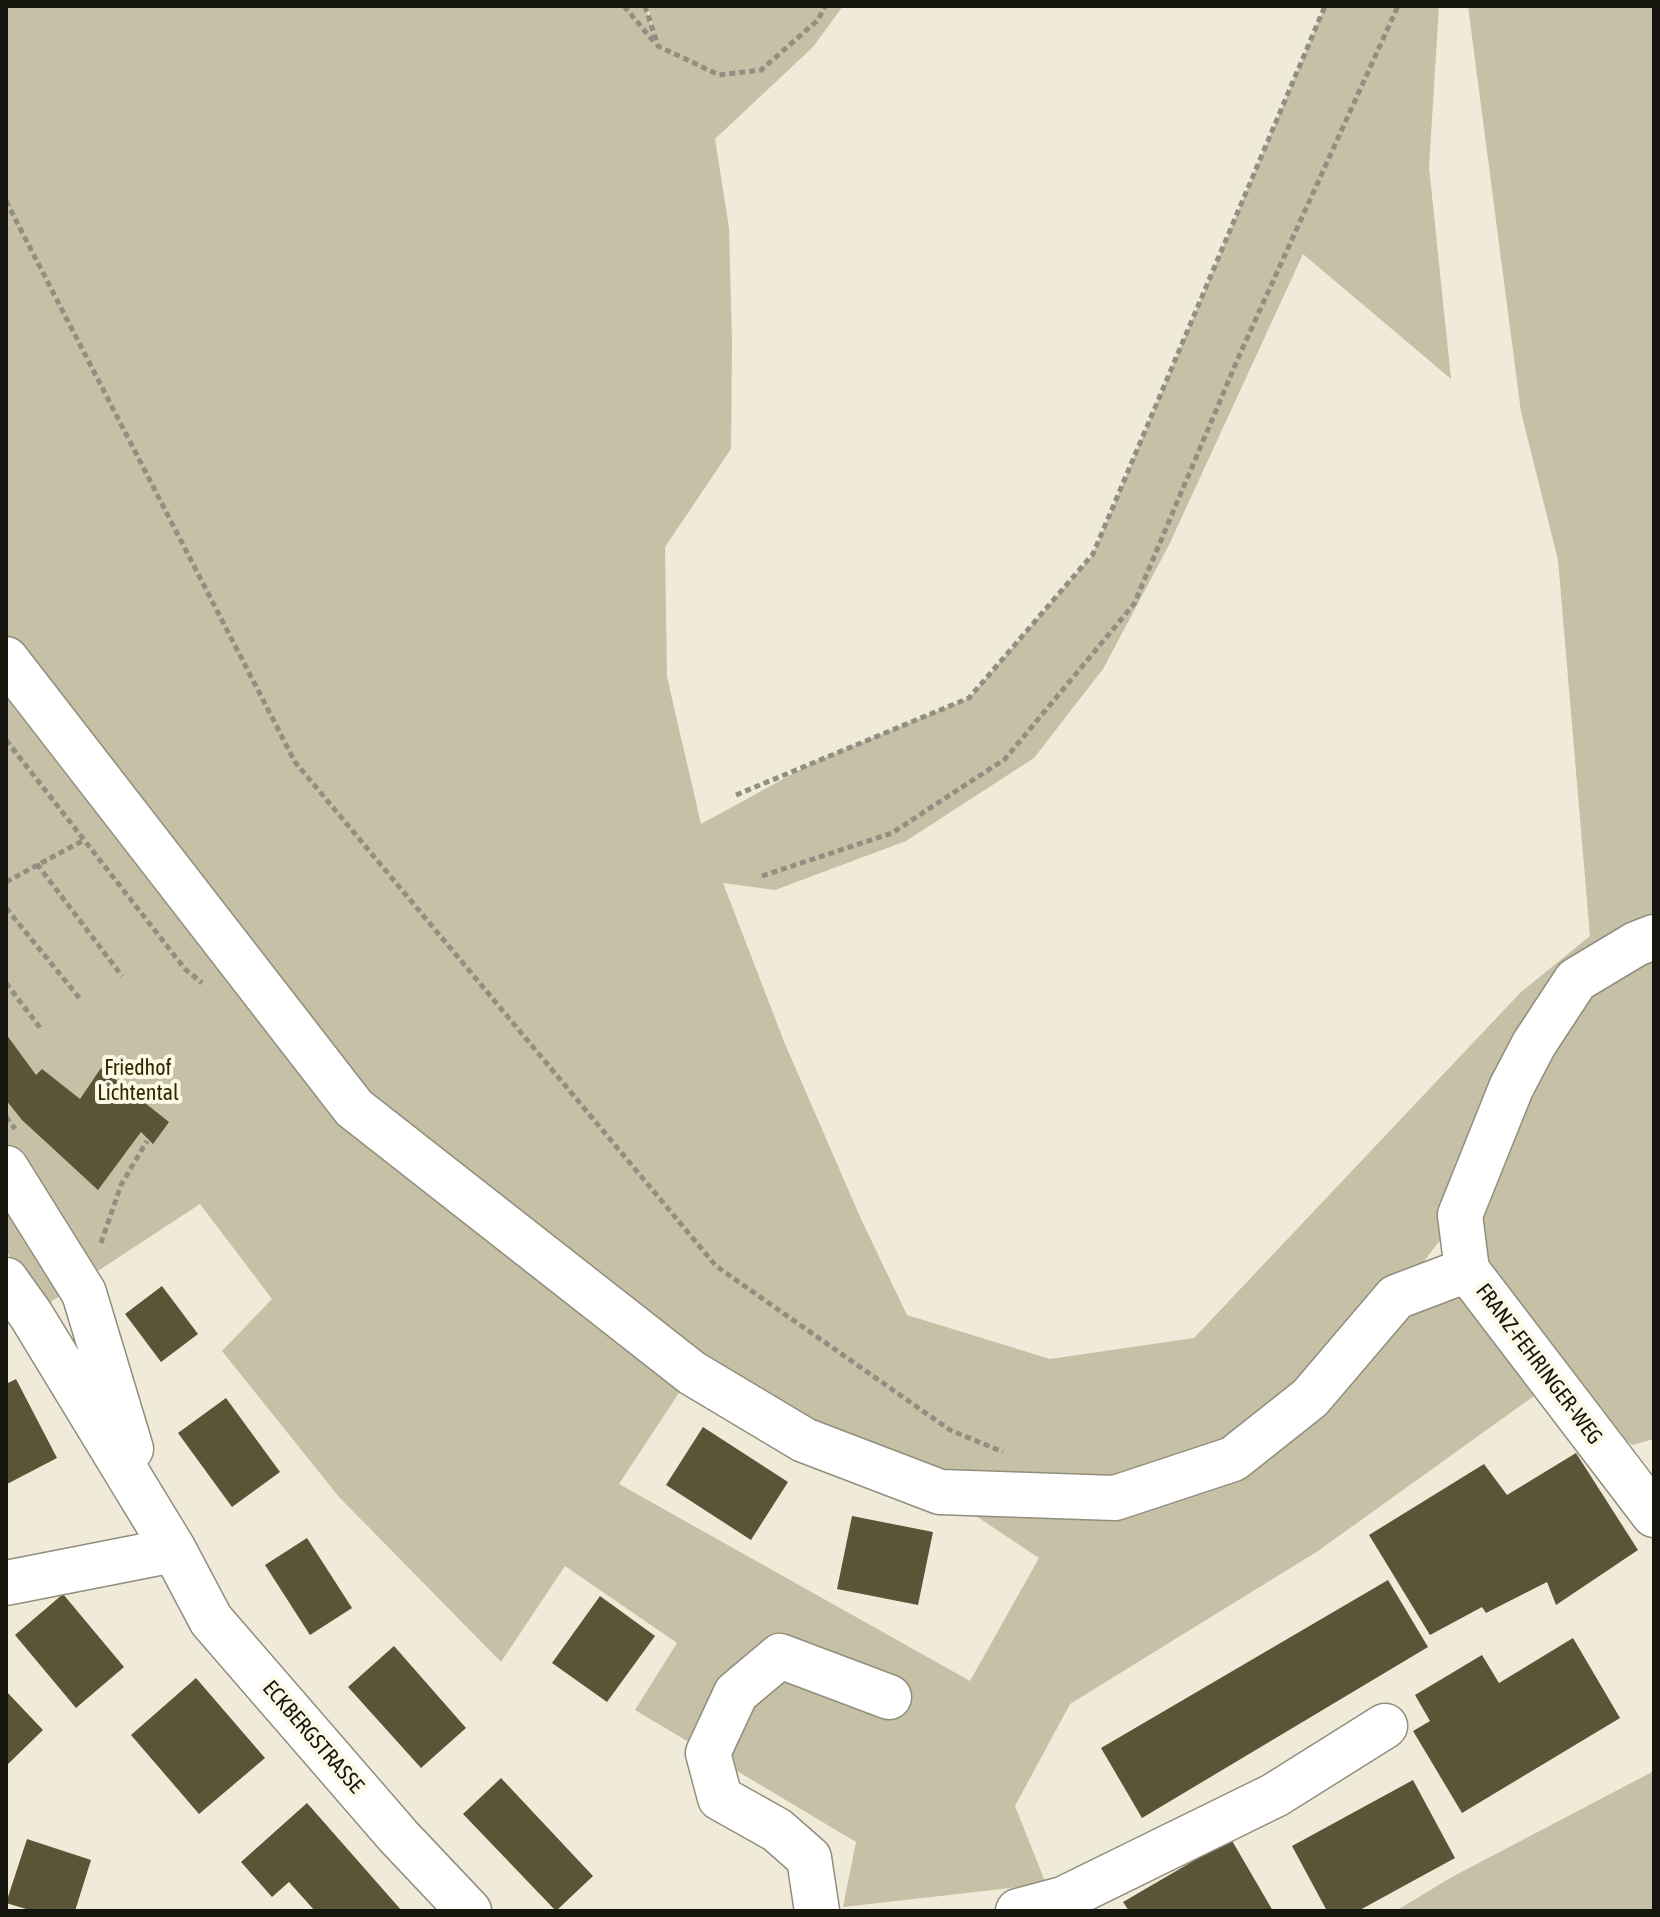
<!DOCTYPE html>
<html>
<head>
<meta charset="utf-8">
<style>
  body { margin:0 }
  #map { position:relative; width:1660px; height:1917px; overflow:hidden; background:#efebd8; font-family:"Asap Condensed",sans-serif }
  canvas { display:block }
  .frame { position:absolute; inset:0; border:8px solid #16150e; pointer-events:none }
</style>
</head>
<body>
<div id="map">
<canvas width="1660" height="1917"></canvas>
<div class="frame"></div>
</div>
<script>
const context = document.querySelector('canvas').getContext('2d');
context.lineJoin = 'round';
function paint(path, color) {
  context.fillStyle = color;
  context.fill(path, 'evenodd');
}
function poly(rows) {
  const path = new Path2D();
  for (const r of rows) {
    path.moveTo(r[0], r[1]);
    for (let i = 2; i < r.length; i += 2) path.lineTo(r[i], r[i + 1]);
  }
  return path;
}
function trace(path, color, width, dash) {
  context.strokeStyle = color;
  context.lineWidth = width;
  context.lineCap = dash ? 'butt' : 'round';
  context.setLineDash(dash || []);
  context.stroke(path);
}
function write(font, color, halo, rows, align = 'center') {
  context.font = font + ' "Asap Condensed",sans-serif';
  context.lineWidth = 8;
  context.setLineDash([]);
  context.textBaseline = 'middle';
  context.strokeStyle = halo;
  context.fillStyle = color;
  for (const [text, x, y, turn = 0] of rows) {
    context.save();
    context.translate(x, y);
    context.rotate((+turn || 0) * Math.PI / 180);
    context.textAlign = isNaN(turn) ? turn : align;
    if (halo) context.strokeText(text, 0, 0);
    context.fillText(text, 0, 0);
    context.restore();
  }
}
paint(poly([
  [6,6,645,6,654,33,648,6,843,6,813,47,715,139,729,228,732,342,731,449,665,547,667,677,701,824,816,761,969,698,1093,554,1325,6,1439,6,1429,167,1451,379,1303,254,1169,545,1103,669,1034,758,906,841,775,890,723,883,785,1044,861,1219,907,1315,1050,1359,1194,1338,1521,992,1590,936,1558,560,1521,412,1468,6,1654,6,1654,1439,1632,1445,1552,1383,1318,1551,1070,1704,1015,1806,1046,1884,843,1907,856,1842,635,1710,677,1643,565,1566,501,1662,339,1497,222,1351,272,1299,200,1204,46,1305,6,1251],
  [1459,1216,1466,1270,1397,1296],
  [692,1373,940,1492,1039,1558,970,1681,619,1484],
  [1654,1771,1654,1911,1396,1911,1450,1878]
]), '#c5c0a6');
paint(poly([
  [6,1034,36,1075,42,1069,80,1099,101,1068,169,1122,153,1144,141,1132,98,1190,22,1120,6,1100],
  [162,1286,198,1334,161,1362,125,1314],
  [16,1379,57,1458,7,1484,6,1384],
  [226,1398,280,1472,232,1507,178,1433],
  [703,1427,788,1482,751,1540,666,1485],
  [1576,1453,1638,1550,1556,1605,1547,1582,1486,1613,1482,1607,1430,1635,1369,1535,1484,1464,1507,1495],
  [852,1516,933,1532,918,1605,837,1589],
  [307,1538,352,1608,310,1635,265,1565],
  [1388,1580,1428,1647,1142,1818,1101,1748],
  [63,1594,124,1667,76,1708,15,1635],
  [600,1596,655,1636,607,1702,552,1663],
  [1573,1638,1620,1718,1462,1813,1413,1731,1430,1721,1415,1695,1482,1655,1499,1683],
  [394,1646,466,1728,421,1768,348,1687],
  [196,1678,265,1758,199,1814,131,1735],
  [6,1691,43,1730,6,1766],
  [501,1778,593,1876,556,1911,463,1814],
  [1413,1780,1455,1858,1358,1911,1327,1911,1292,1846],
  [307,1803,402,1911,315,1911,289,1882,272,1897,241,1862],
  [27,1839,91,1860,75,1911,33,1911,6,1903],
  [1231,1839,1273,1911,1129,1911,1123,1902]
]), '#5b5537');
const minor = poly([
  [6,659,354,1108,692,1373,804,1440,940,1492,1115,1498,1233,1459,1310,1398,1396,1297,1467,1270],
  [1654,937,1636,944,1576,980,1534,1044,1511,1088,1460,1215,1467,1270,1654,1515],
  [6,1168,84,1293,131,1449],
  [6,1280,31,1315,174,1550,211,1620,399,1837,469,1911],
  [6,1583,174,1550],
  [817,1911,809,1858,777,1830,720,1798,708,1753,736,1693,780,1656,889,1697],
  [1018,1911,1063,1899,1275,1795,1385,1726]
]);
trace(minor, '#918e7d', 47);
trace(poly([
  [624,6,654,42],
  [645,6,658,46,719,75,761,70,818,20,825,6],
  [6,201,295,762,716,1266,950,1430,1003,1452],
  [6,740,185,969,202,983],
  [736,795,969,698,1093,554,1325,6],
  [37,864,122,976],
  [762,876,892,833,1005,759,1134,604,1239,356,1398,6],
  [6,882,84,840],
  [6,908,81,1000],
  [6,983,41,1029],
  [6,1117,15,1129],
  [101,1243,121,1185,147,1141]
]), '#928f82', 5, [6, 4]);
trace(minor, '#fff', 44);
write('22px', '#312900', '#fcf9e6', [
  ["Friedhof",138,1068],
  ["Lichtental",138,1093]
]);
write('22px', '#16150e', '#fcf9e6', [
  ["FRANZ-FEHRINGER-WEG",1539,1364,53],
  ["ECKBERGSTRASSE",313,1737,49]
]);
</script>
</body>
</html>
